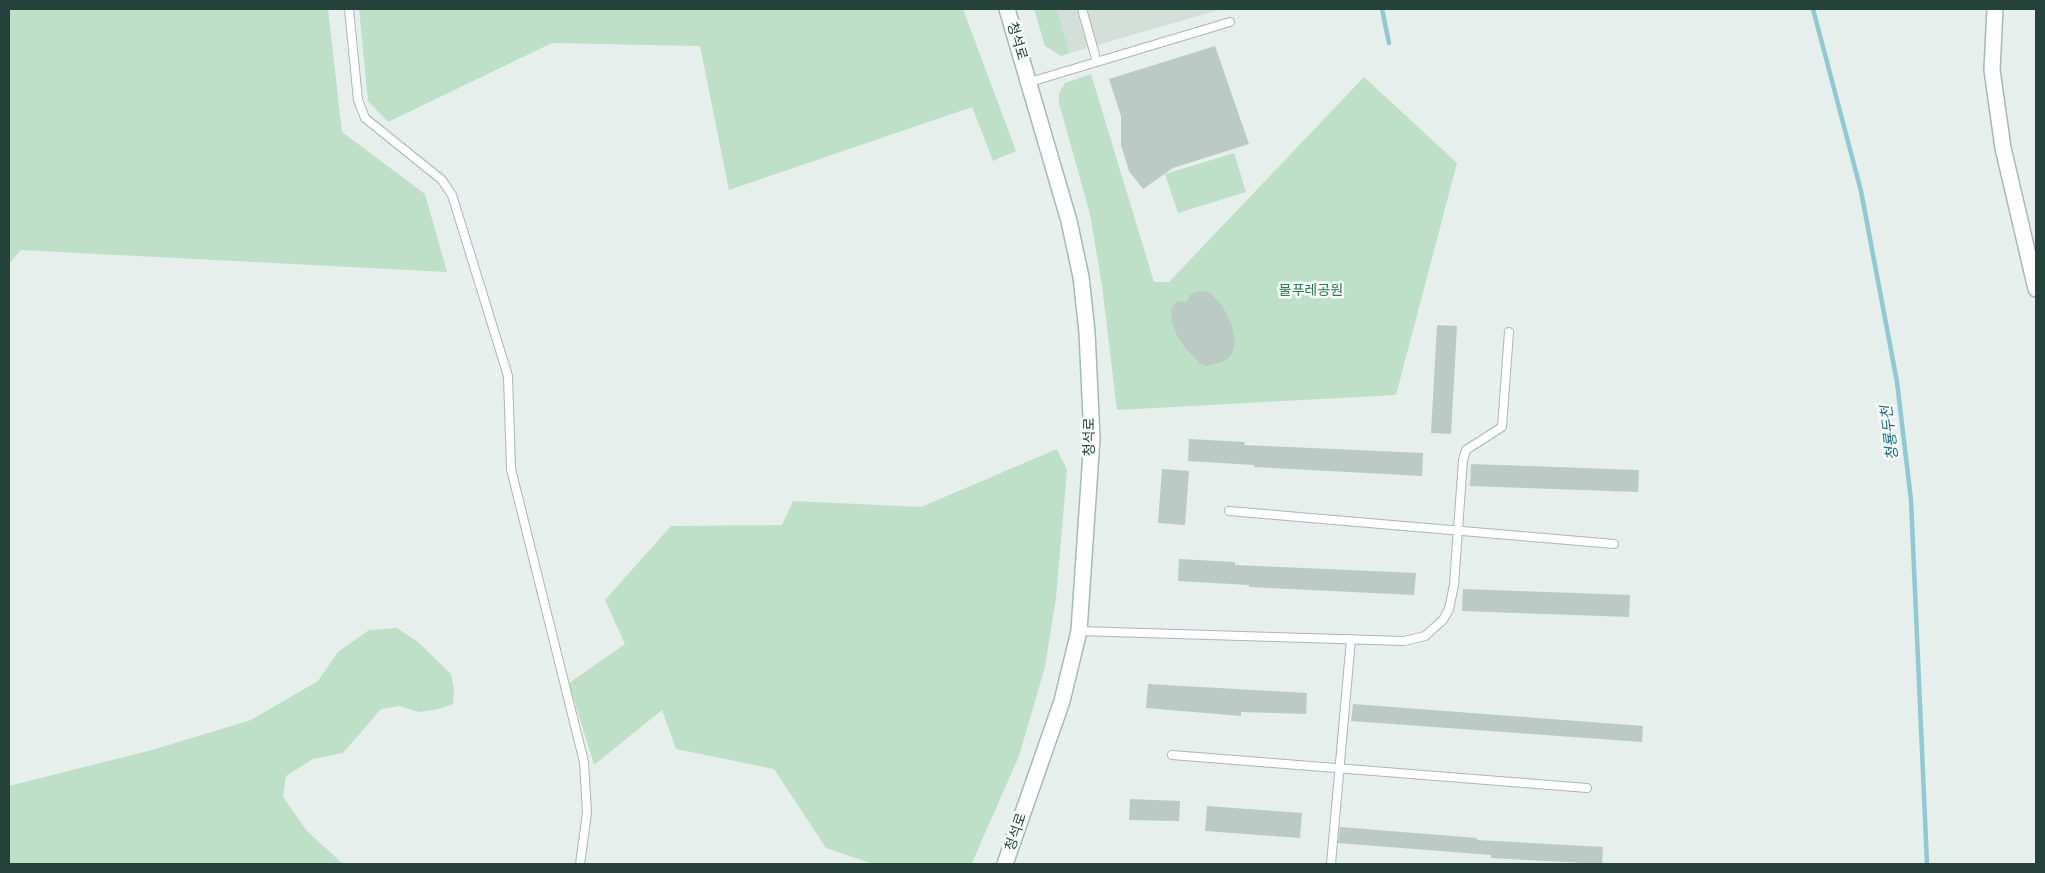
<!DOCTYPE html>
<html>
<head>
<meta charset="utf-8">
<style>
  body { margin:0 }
  #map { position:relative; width:2045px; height:873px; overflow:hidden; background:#e6efeb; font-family:Raleway,sans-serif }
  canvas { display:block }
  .frame { position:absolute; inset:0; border:10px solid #24423a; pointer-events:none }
</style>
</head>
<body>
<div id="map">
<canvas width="2045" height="873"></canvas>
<div class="frame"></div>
</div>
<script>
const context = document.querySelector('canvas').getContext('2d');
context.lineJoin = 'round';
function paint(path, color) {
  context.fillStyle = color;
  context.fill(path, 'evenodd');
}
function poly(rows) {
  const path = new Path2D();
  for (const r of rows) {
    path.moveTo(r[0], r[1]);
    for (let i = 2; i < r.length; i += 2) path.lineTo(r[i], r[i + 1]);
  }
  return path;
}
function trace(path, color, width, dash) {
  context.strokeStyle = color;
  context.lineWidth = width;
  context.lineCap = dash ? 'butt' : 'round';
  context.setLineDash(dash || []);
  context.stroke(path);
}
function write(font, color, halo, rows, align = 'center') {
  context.font = font + ' Raleway,"Noto Sans KR",sans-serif';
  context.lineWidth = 5;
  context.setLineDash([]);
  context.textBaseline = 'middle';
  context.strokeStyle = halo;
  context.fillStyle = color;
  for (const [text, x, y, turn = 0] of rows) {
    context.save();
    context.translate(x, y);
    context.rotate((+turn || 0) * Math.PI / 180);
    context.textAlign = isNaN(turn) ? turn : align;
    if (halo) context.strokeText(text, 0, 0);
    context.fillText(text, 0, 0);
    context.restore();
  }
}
paint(poly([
  [1057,9,1222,9,1070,53]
]), '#d4dfda');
paint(poly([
  [9,9,328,9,342,132,425,194,447,272,21,250,9,264],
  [359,9,963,9,1016,151,993,161,972,107,729,190,700,46,552,43,388,122,368,101],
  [1034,9,1057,9,1070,53,1061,56,1045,46],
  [1091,74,1154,282,1169,282,1364,77,1457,163,1396,395,1117,410,1102,286,1090,214,1059,103,1059,93,1065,83],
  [1234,153,1246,192,1178,213,1165,174],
  [1057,449,1067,470,1056,598,1045,667,1019,756,972,863,873,864,826,848,774,769,676,749,662,710,594,765,569,683,625,644,605,600,671,526,782,525,793,501,921,507],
  [397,628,418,642,451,674,454,689,453,704,439,709,419,712,399,706,381,709,343,753,313,759,286,776,283,797,307,831,343,864,9,864,9,786,152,750,251,720,318,681,338,652,369,630]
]), '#bfe0c8');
trace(poly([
  [1382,9,1389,43],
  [1813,9,1861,191,1897,382,1911,500,1927,864]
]), '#8ec9d4', 4.5);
paint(poly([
  [1215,46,1249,144,1173,168,1143,189,1129,171,1121,145,1121,116,1109,79],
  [1198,291,1209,292,1222,305,1232,325,1235,342,1232,354,1225,361,1207,366,1200,364,1187,350,1177,336,1171,319,1172,307,1178,301,1187,302,1190,295],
  [1437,325,1457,326,1451,434,1431,433],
  [1189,439,1245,442,1244,445,1423,453,1422,476,1254,467,1254,465,1188,461],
  [1471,464,1639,470,1638,492,1470,486],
  [1162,469,1189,471,1185,525,1158,523],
  [1179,559,1235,562,1235,565,1416,573,1414,595,1249,587,1249,585,1178,581],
  [1463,589,1630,595,1629,617,1462,611],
  [1148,684,1307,693,1306,714,1241,712,1241,716,1146,708],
  [1353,704,1643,726,1642,742,1351,721],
  [1130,799,1180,801,1179,821,1129,820],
  [1207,806,1302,813,1300,838,1205,831],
  [1340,827,1477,838,1477,840,1603,847,1602,864,1491,858,1491,855,1338,843]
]), '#bbcac4');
const service = poly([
  [349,9,358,100,365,118,442,180,452,195,508,376,511,469,584,762,587,813,580,864],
  [1082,9,1097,62],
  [1030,82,1230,22],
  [1229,511,1614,544],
  [1079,631,1404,641,1425,636,1443,620,1449,609,1454,585,1463,460,1466,450,1502,427,1509,332],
  [1172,755,1587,788],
  [1331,864,1351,639]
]);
const tertiary = poly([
  [1995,9,1992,70,2003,148,2036,289]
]);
const secondary = poly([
  [1005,864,1062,701,1079,631,1092,438,1087,332,1081,277,1069,221,1007,9]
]);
trace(service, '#a8b8b2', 10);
trace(tertiary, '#a8b8b2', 18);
trace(secondary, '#a4bbb3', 18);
trace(service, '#fff', 8);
trace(tertiary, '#fff', 15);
trace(secondary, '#fff', 15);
write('14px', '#24423a', '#f7fbf9', [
  ["청석로",1017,41,73],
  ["청석로",1090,437,-90],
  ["청석로",1016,832,-71]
]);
write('14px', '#2d7a4b', '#f7fbf9', [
  ["물푸레공원",1311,291]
]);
write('italic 15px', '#1c6f80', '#f7fbf9', [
  ["청룡두천",1890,433,-97]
]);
</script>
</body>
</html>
